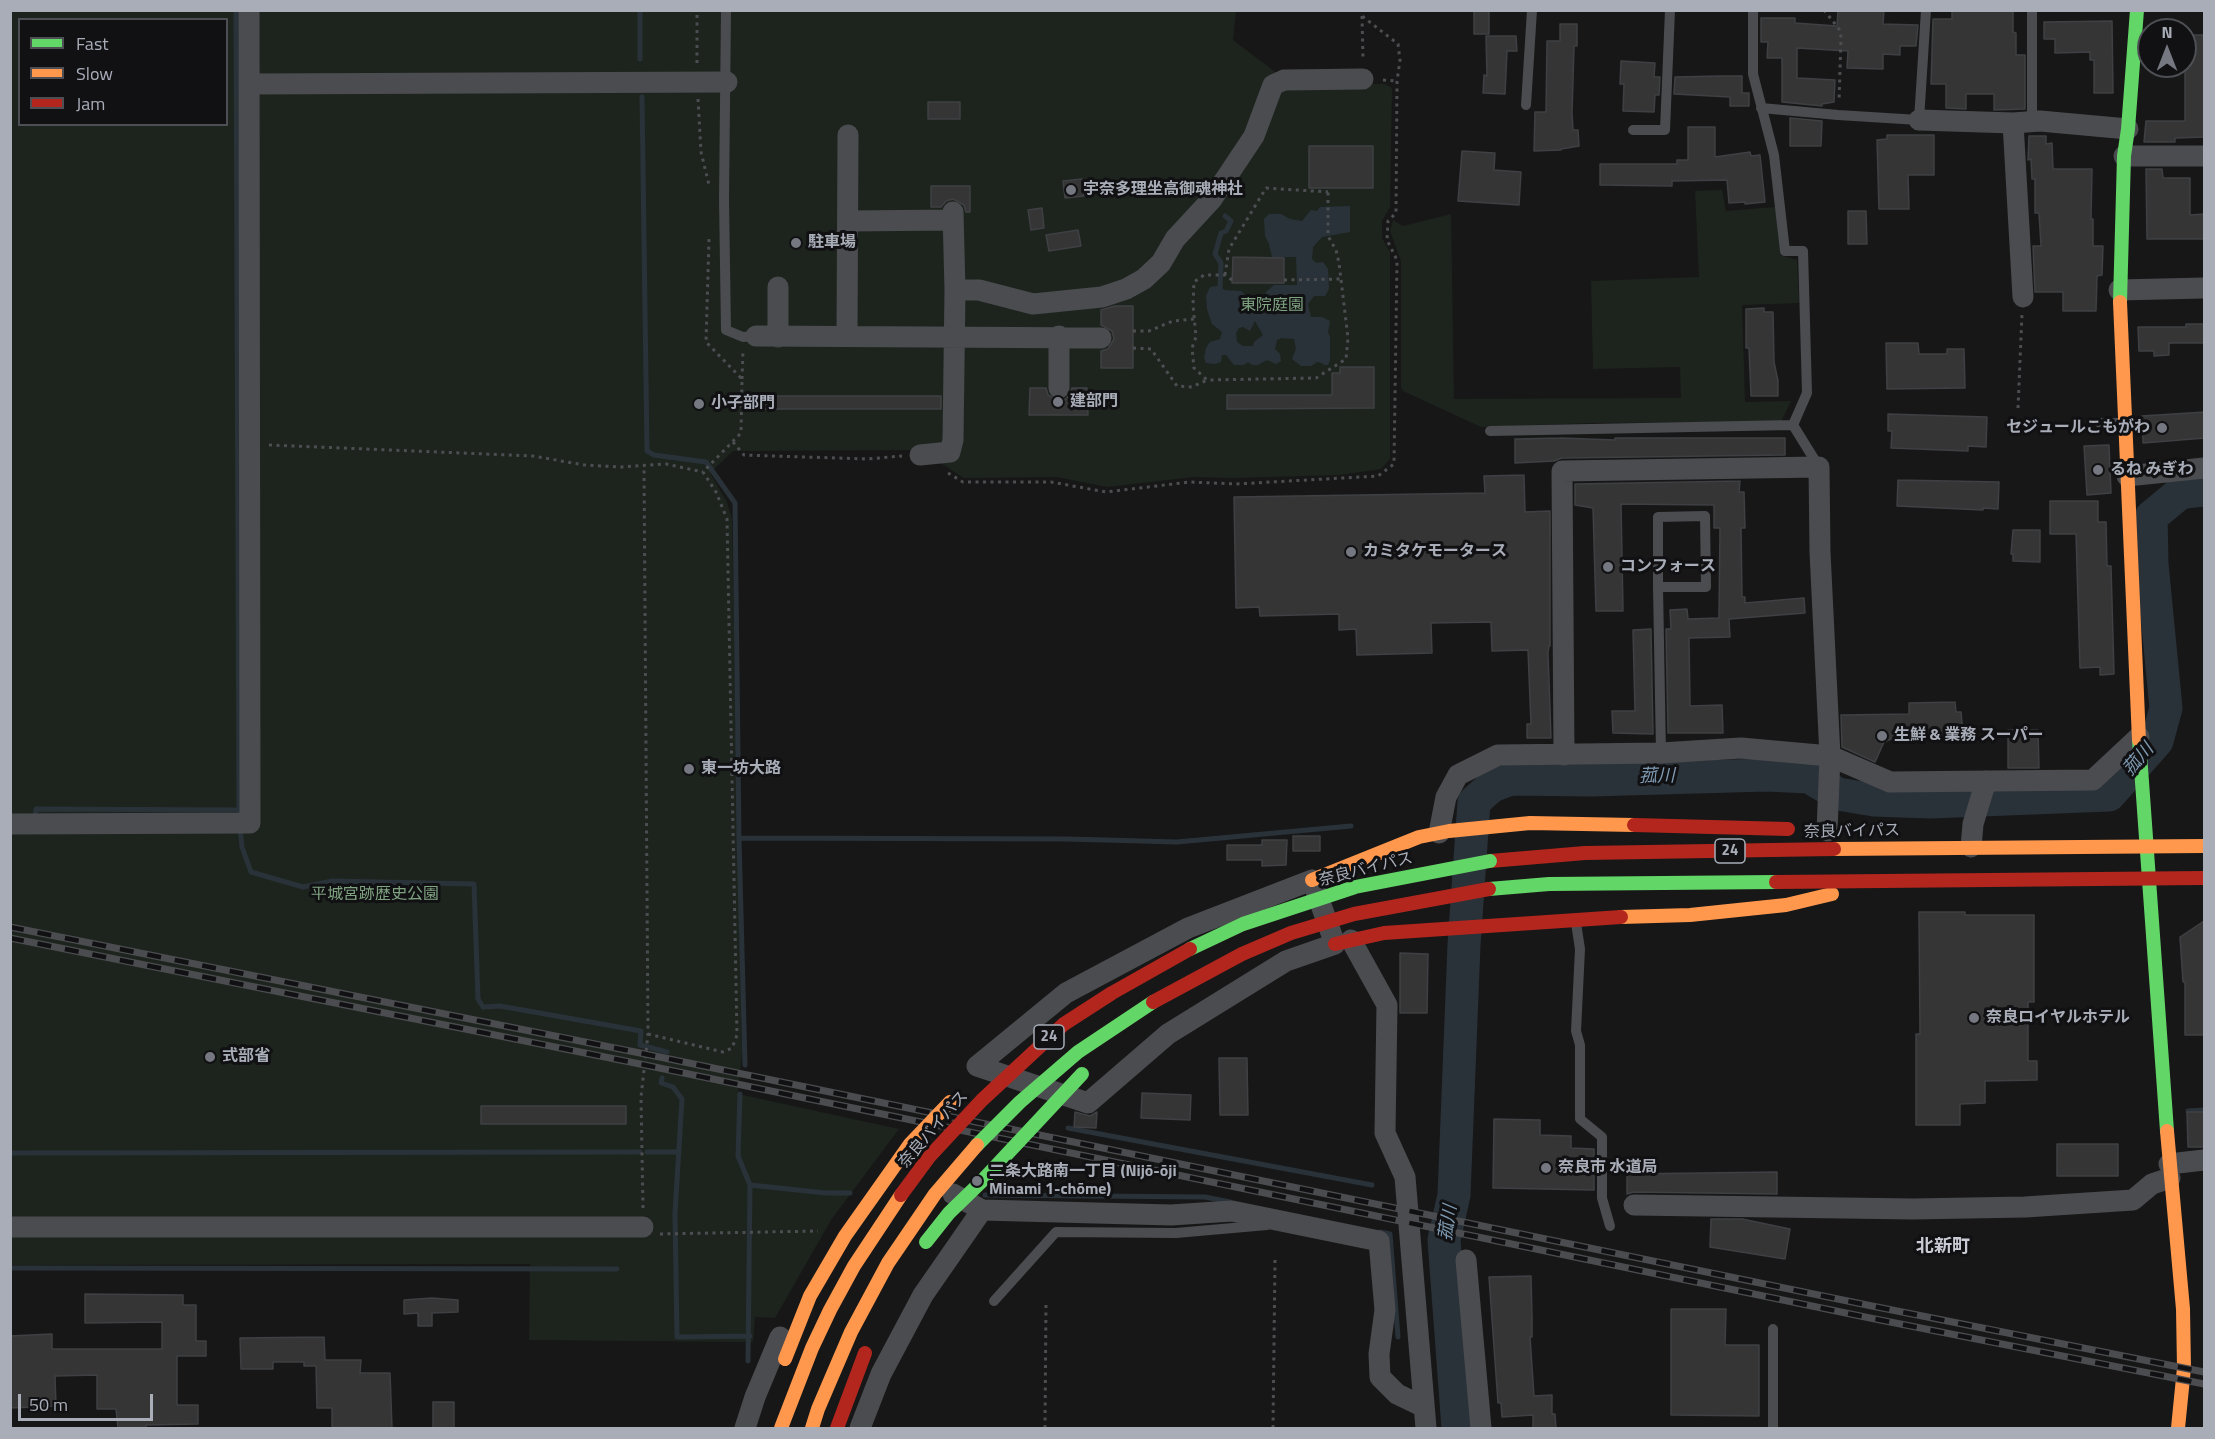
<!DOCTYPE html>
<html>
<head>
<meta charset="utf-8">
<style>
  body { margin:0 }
  #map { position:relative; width:2215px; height:1439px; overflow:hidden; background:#171717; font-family:"Titillium Web",sans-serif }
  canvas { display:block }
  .frame { position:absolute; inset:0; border:12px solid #a8adb8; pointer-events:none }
  .legend { position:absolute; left:18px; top:18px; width:210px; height:108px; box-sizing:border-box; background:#111113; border:2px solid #4d4f55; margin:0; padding:8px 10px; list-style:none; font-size:18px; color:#a8adb8 }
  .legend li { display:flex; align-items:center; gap:12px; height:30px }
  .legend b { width:30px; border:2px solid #4d4f55 }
  .north { position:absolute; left:2137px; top:18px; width:60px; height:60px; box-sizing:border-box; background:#111113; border:2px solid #4d4f55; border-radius:50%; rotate:0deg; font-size:16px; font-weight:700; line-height:24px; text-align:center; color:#a8adb8 }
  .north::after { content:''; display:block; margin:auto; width:21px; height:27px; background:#757880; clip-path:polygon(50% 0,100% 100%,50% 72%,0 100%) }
  .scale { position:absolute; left:18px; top:1394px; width:135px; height:27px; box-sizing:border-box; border:3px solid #a8adb8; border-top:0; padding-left:8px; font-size:18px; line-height:21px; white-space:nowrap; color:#a8adb8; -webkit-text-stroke:4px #111113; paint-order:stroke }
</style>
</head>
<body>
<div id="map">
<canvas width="2215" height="1439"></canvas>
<div class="frame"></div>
<ul class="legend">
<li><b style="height:8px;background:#63d668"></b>Fast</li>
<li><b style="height:8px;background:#ff974d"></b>Slow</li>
<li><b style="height:8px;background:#b3261e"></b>Jam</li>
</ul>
<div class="north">N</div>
<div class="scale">50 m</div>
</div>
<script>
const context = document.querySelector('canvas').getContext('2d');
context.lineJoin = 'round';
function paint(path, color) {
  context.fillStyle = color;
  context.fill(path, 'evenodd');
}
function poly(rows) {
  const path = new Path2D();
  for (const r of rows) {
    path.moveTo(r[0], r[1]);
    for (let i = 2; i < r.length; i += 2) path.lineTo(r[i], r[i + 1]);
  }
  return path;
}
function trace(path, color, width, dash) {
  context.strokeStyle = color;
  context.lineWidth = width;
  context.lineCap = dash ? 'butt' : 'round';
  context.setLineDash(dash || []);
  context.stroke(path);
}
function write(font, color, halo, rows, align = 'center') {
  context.font = font + ' "Titillium Web","Noto Sans JP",sans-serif';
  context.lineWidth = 6;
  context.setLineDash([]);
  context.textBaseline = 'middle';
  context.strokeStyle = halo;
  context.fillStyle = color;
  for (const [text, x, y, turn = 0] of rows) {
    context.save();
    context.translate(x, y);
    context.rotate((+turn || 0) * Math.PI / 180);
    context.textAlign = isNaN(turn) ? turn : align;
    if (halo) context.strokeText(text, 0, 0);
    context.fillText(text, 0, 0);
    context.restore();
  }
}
paint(poly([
  [10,11,1236,11,1233,40,1291,84,1385,84,1392,88,1390,207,1382,221,1382,238,1390,252,1390,459,1381,469,1340,475,1230,478,1194,477,1107,487,1057,477,964,478,920,450,733,451,710,473,727,502,732,519,742,1053,738,1094,899,1129,831,1220,775,1318,755,1317,753,1342,529,1340,530,1264,11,1265],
  [20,20,226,20,226,124,20,124],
  [1722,190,1726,211,1775,207,1782,251,1780,255,1797,260,1799,303,1742,305,1745,402,1791,401,1781,422,1592,423,1481,427,1403,391,1401,387,1401,261,1390,231,1393,220,1403,226,1451,214,1454,399,1681,398,1680,367,1593,369,1591,281,1699,277,1695,191]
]), '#1d241e');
paint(poly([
  [1350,206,1350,232,1322,237,1313,247,1312,259,1316,263,1323,262,1328,269,1329,289,1325,296,1314,296,1308,304,1311,317,1322,317,1330,321,1328,332,1330,337,1330,360,1328,365,1324,365,1322,363,1317,362,1311,366,1301,366,1292,359,1296,349,1294,339,1281,338,1277,340,1275,349,1280,354,1281,361,1276,364,1267,360,1258,365,1252,365,1248,362,1244,365,1234,365,1226,355,1222,355,1221,362,1215,364,1206,363,1204,358,1206,348,1210,342,1220,339,1222,332,1212,324,1207,309,1206,296,1210,287,1217,286,1225,290,1241,291,1247,297,1247,302,1251,304,1261,298,1263,304,1272,307,1278,304,1276,299,1272,302,1265,297,1266,292,1274,285,1297,285,1296,257,1272,257,1269,244,1265,236,1264,219,1269,214,1281,214,1290,219,1302,221,1311,210,1317,211,1320,207],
  [1255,321,1263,335,1254,342,1253,346,1243,346,1237,342,1236,333,1239,328,1243,327,1250,331]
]), '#2a3239');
trace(poly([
  [236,10,239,819],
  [640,10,640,59],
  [642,97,647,451,654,455,706,462,735,503,739,838,745,1065],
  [1220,288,1221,263,1215,254,1221,233,1226,231,1231,221,1225,216],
  [33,818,35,818,36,809,239,810],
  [240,828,242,847,251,872,303,887,332,881,474,884,478,999,483,1007,500,1006,641,1031,640,1045,667,1052],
  [739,838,1068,839,1177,842,1351,826],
  [662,1078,661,1083,673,1087,682,1099,675,1213,677,1337,750,1336],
  [740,1094,738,1156,750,1185,748,1361],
  [2188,1111,2204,1110],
  [1068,1128,1372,1185],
  [647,1152,679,1152],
  [10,1153,640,1152],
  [750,1185,826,1193,850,1193],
  [985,1195,1205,1197,1230,1202],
  [1380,1232,1390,1234,1398,1337],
  [10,1268,617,1269]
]), '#2a3239', 5);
trace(poly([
  [1458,1428,1444,1240,1454,1195,1464,945,1474,802,1492,786,1511,779,1591,780,1767,775,1809,777,1838,794,1874,800,1930,802,2109,795,2157,741,2166,708,2152,564,2151,517,2180,493,2204,490]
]), '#2a3239', 33);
const building = poly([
  [1474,10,1489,10,1489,34,1474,34,1474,10],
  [1838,10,1884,10,1883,24,1918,25,1916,46,1900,46,1900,55,1883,54,1883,69,1847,68,1848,51,1797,48,1797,78,1835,80,1834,102,1822,104,1822,106,1782,102,1782,58,1767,58,1768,42,1761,42,1761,18,1795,18,1795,23,1837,26,1838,10],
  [1952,10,2013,11,2013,32,2016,33,2016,55,2025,55,2025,109,1994,110,1994,94,1966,94,1966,109,1946,108,1946,84,1931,84,1933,19,1952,19,1952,10],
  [2112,21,2113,93,2094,93,2094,60,2090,60,2090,52,2055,53,2055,39,2044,39,2044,22,2112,21],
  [1560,24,1577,24,1577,46,1574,46,1572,113,1573,130,1578,130,1579,146,1561,149,1561,150,1534,151,1535,112,1546,112,1547,41,1560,41,1560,24],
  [2185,35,2205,35,2205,137,2175,138,2175,142,2144,142,2146,121,2185,121,2185,35],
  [1486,36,1516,36,1517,51,1507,51,1505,94,1483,93,1484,75,1487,76,1486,36],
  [1621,61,1655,63,1654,77,1660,77,1659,95,1655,95,1654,112,1623,111,1624,84,1620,84,1621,61],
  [1721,76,1742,76,1742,93,1749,93,1749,106,1730,106,1730,97,1674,94,1675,77,1721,76],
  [928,102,960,102,960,119,928,119,928,102],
  [1790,118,1822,121,1821,146,1790,146,1790,118],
  [1688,127,1715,127,1715,157,1750,152,1751,156,1760,155,1765,202,1745,204,1745,202,1729,203,1727,180,1672,181,1672,186,1600,185,1600,164,1677,164,1677,160,1688,160,1688,127],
  [1887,135,1934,135,1934,175,1908,175,1909,209,1879,209,1877,140,1887,139,1887,135],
  [2029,136,2046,136,2046,144,2052,143,2053,169,2092,169,2091,219,2093,219,2093,246,2103,246,2102,275,2097,276,2096,311,2063,311,2063,292,2035,292,2033,246,2041,246,2039,213,2035,213,2035,179,2032,179,2031,159,2028,160,2029,136],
  [1309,146,1373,146,1373,188,1309,188,1309,146],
  [1462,151,1495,153,1494,170,1521,172,1519,205,1458,201,1462,151],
  [2146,169,2162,169,2163,178,2190,178,2190,215,2205,214,2205,239,2147,239,2146,169],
  [1082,179,1084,196,1065,198,1063,181,1082,179],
  [931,186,970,186,970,212,966,212,964,205,953,199,946,201,941,207,931,207,931,186],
  [1042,208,1044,228,1031,230,1028,210,1042,208],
  [1848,211,1866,211,1867,244,1848,244,1848,211],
  [1078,230,1081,246,1049,251,1046,235,1078,230],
  [1233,257,1284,258,1284,283,1232,283,1233,257],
  [1115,306,1133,306,1133,368,1101,368,1101,351,1108,349,1114,339,1112,331,1101,325,1101,310,1115,306],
  [1764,308,1764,312,1773,312,1774,362,1778,381,1778,396,1751,396,1749,348,1746,348,1746,309,1764,308],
  [2186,324,2205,324,2205,343,2169,343,2169,355,2154,356,2154,351,2139,351,2138,327,2186,327,2186,324],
  [1886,343,1918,343,1919,354,1947,354,1947,349,1964,349,1965,388,1887,389,1886,343],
  [1340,367,1374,367,1374,408,1227,409,1227,395,1332,395,1332,373,1340,373,1340,367],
  [1030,388,1046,388,1048,395,1058,401,1066,399,1070,394,1072,388,1087,388,1088,415,1029,415,1030,388],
  [755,396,941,396,941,409,755,409,755,396],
  [2205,412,2205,438,2143,443,2142,416,2205,412],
  [1888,414,1987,417,1986,447,1968,446,1968,451,1891,448,1892,431,1888,431,1888,414],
  [1561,438,1615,440,1615,438,1785,438,1785,455,1562,458,1554,461,1515,463,1515,439,1561,438],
  [2109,445,2111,493,2087,495,2084,446,2109,445],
  [1524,475,1525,512,1550,511,1550,646,1549,646,1548,653,1551,738,1527,738,1527,724,1531,724,1528,650,1492,651,1491,622,1431,623,1432,653,1357,655,1356,629,1339,630,1339,614,1260,616,1259,607,1236,608,1234,497,1485,493,1484,476,1524,475],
  [1898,480,1999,482,1998,509,1983,508,1983,510,1897,506,1898,480],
  [1740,481,1739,492,1744,492,1745,528,1741,528,1742,597,1745,597,1745,603,1804,598,1805,613,1729,619,1730,637,1689,638,1690,706,1722,705,1723,733,1668,733,1666,629,1671,629,1670,610,1687,609,1688,619,1719,618,1720,528,1714,528,1714,505,1621,504,1623,611,1596,611,1593,508,1575,505,1575,484,1740,481],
  [2050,501,2098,501,2098,522,2106,522,2107,566,2111,566,2114,674,2100,675,2100,667,2080,668,2076,534,2050,534,2050,501],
  [2013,530,2040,530,2040,562,2013,561,2013,554,2011,554,2013,530],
  [1651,629,1653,734,1613,733,1612,711,1635,711,1633,630,1651,629],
  [1955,702,1956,712,1961,712,1963,734,1893,738,1884,742,1875,762,1842,747,1841,715,1909,714,1909,703,1955,702],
  [2008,730,2038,730,2039,768,2008,768,2008,730],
  [1293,836,1320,836,1320,851,1293,851,1293,836],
  [1262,840,1287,840,1286,865,1262,866,1262,860,1227,860,1227,845,1262,845,1262,840],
  [1919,912,1965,912,1965,915,2034,915,2034,1002,2028,1002,2028,1061,2037,1061,2037,1080,1985,1081,1985,1103,1960,1104,1960,1125,1916,1125,1916,1034,1920,1034,1919,912],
  [2204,921,2205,1035,2185,1035,2185,982,2183,982,2180,937,2204,921],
  [1400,953,1428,954,1427,1013,1400,1013,1400,953],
  [1219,1058,1247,1058,1248,1115,1220,1115,1219,1058],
  [1142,1093,1191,1095,1190,1120,1141,1118,1142,1093],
  [481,1106,626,1106,626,1124,481,1124,481,1106],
  [1075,1112,1090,1116,1097,1112,1096,1128,1074,1127,1075,1112],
  [2187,1112,2205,1112,2205,1147,2188,1147,2187,1112],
  [1494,1119,1540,1120,1540,1135,1571,1136,1571,1148,1594,1149,1594,1190,1493,1188,1494,1119],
  [2057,1144,2118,1144,2118,1176,2057,1176,2057,1144],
  [1777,1172,1777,1194,1634,1192,1627,1194,1627,1174,1777,1172],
  [1711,1219,1742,1219,1790,1229,1785,1259,1710,1247,1711,1219],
  [1531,1276,1532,1317,1532,1337,1530,1337,1534,1396,1552,1395,1552,1414,1555,1414,1556,1428,1533,1428,1533,1415,1502,1417,1501,1403,1498,1403,1489,1277,1531,1276],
  [85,1294,183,1295,183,1305,196,1305,196,1341,206,1341,206,1356,177,1356,177,1405,198,1405,198,1424,146,1425,146,1428,118,1428,116,1409,97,1409,97,1375,55,1376,56,1406,10,1408,10,1336,52,1334,52,1349,162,1349,162,1322,85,1323,85,1294],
  [432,1298,458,1300,458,1312,432,1313,432,1326,418,1326,418,1313,404,1314,404,1300,432,1298],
  [1671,1309,1726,1309,1725,1345,1759,1345,1759,1416,1671,1415,1671,1309],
  [324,1337,325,1360,361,1360,360,1373,390,1373,392,1428,332,1427,332,1408,317,1408,316,1366,304,1366,304,1362,273,1362,273,1369,241,1369,240,1338,324,1337],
  [433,1402,454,1402,454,1428,433,1428,433,1402]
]);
paint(building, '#353536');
trace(building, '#3f4043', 1.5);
trace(poly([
  [1824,10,1839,29,1841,37,1839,102],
  [1362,16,1363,59],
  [697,63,697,10],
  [1383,80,1397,81],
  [698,99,701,152,709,185],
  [1225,275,1229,249,1266,188,1328,192],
  [1232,280,1225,275,1204,275,1194,282,1193,305,1196,337,1192,348,1194,368,1207,380,1316,378,1346,359,1348,338,1339,263,1336,250,1328,236,1328,188],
  [1284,280,1341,279],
  [1133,331,1149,331,1173,321,1194,319],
  [1133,348,1151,349,1177,386,1192,387,1207,380],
  [742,379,743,351],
  [2018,408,2022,314],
  [733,442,744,455,867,459,902,456],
  [269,445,533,456,584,465,621,467,666,464,703,472],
  [948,473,963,482,1051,482,1106,492,1190,482,1236,484,1378,476,1394,464,1397,260,1387,240,1388,221,1396,213,1397,81,1400,60,1398,44,1362,16,1362,10],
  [648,1034,723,1052,732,1048,737,1035,727,519,716,492,703,472,741,433,742,379,706,342,709,239],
  [643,1208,641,1097,648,1034,644,466],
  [660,1234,818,1231],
  [1045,1428,1046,1302],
  [1273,1428,1275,1260]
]), '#4d4e52', 3, [3, 4.5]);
trace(poly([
  [726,10,724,199,726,330,743,337,756,336],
  [1753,10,1753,74,1774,155,1785,251,1803,251,1807,393,1793,425,1819,467],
  [1526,105,1532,10],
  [1761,108,1838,115,1919,120,1926,10],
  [2032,121,2032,10],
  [1633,130,1665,130,1670,10],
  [2100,423,2123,423],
  [1490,431,1793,425],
  [1658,587,1706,587,1705,516,1658,517,1658,587,1661,753],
  [1576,923,1580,949,1576,1031,1580,1045,1580,1119,1602,1137,1602,1198,1610,1226],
  [994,1301,1056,1232,1176,1233,1267,1225],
  [1773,1329,1773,1428]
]), '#4b4c50', 10);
trace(poly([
  [250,84,727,82],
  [1919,120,2013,123,2040,121,2128,129],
  [2013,123,2023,297],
  [2124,156,2204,156],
  [848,221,953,220],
  [778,287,778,337],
  [955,290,979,290,1033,304,1102,297,1126,289,1144,279,1161,263,1175,239,1212,199,1254,136,1273,85,1284,80,1363,79],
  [2119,290,2204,288],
  [756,336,1101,338],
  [847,336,848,135],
  [1059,336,1059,388],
  [920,455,950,452,953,440,955,290,953,212],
  [2127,476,2204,468],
  [1564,755,1562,471,1819,467,1820,552,1830,756,1827,831],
  [10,824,250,823,249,10],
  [1439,833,1446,797,1458,775,1498,755,1661,753,1741,748,1830,756,1890,782,2093,780,2139,737],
  [1971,847,1973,824,1986,781],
  [1312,880,1335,944,1286,961,1168,1034,1088,1103,977,1066,1066,993,1188,928,1312,880],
  [1351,940,1387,1005,1385,1133,1405,1177,1426,1428],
  [2169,1164,2204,1160],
  [1634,1205,1913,1209,2025,1207,2133,1200,2152,1184,2170,1178],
  [982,1210,1171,1215,1232,1211,1379,1241,1385,1310,1379,1354,1380,1377,1397,1394,1424,1407],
  [10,1227,643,1227],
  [1466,1260,1481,1428],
  [745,1428,755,1397,780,1337],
  [860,1428,881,1374,923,1295,982,1210,953,1194]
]), '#4b4c50', 21);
trace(poly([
  [2120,302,2124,156,2128,129,2137,10],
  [2139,740,2167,1131],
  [1489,889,1549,884,1776,882]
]), '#63d668', 14);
trace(poly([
  [2120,302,2139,740],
  [1834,849,2204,846],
  [1312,880,1419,837,1449,831,1530,823,1634,825],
  [1621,917,1690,915,1786,905,1832,894],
  [2167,1131,2183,1309,2184,1368,2178,1428]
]), '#ff974d', 14);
trace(poly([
  [1634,825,1788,829],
  [1490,861,1585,853,1834,849],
  [1776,882,2204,878],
  [1335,944,1384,933,1621,917]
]), '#b3261e', 14);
const rail = poly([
  [10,927,645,1054,1872,1306,2204,1372],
  [10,938,645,1065,1870,1318,2204,1384]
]);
trace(rail, '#4b4c4f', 7);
trace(rail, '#111113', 4.5, [14]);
trace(poly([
  [1190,949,1243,924,1355,887,1490,861],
  [977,1145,1020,1102,1078,1052,1153,1002],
  [926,1242,949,1213,981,1182,1082,1074]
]), '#63d668', 14);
trace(poly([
  [785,1359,810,1296,845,1236,910,1144,950,1102],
  [781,1428,812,1348,830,1310,854,1266,901,1195],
  [812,1428,818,1409,851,1332,888,1263,935,1194,977,1145]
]), '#ff974d', 14);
trace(poly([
  [1153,1002,1242,954,1291,933,1354,914,1489,889],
  [901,1195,929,1157,982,1100,1064,1024,1112,993,1190,949],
  [837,1428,865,1353]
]), '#b3261e', 14);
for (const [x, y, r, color] of [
  [1071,190,6,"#757880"],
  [796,243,6,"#757880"],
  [1058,402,6,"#757880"],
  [699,404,6,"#757880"],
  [2162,428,6,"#757880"],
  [2098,470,6,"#757880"],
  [1351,552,6,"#757880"],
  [1608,567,6,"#757880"],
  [1882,736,6,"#757880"],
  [689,769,6,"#757880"],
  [1974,1018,6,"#757880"],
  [210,1057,6,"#757880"],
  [1546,1168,6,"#757880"],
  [977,1181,6,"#757880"]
]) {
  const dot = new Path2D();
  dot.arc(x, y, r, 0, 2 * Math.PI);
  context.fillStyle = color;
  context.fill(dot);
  trace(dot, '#111113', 2);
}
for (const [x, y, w] of [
  [1730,851,30],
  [1049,1037,30]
]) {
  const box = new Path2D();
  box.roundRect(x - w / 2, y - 12, w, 24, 4.5);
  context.fillStyle = '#111113';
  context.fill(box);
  trace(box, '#a8adb8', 1.5);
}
write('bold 15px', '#a8adb8', null, [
  ["24",1730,851],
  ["24",1049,1037]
]);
write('bold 16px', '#a8adb8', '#111113', [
  ["宇奈多理坐高御魂神社",1083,190],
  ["駐車場",808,243],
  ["建部門",1070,402],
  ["小子部門",711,404],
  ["セジュールこもがわ",2150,428,"right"],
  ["るね みぎわ",2110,470],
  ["カミタケモータース",1363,552],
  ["コンフォース",1620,567],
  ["生鮮 & 業務 スーパー",1894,736],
  ["東一坊大路",701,769],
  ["奈良ロイヤルホテル",1986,1018],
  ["式部省",222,1057],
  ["奈良市 水道局",1558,1168],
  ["二条大路南一丁目 (Nijō-ōji",989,1172],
  ["Minami 1-chōme)",989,1190]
], 'left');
write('16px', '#7fa381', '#111113', [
  ["東院庭園",1272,306],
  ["平城宮跡歴史公園",375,895]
]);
write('16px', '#a8adb8', '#111113', [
  ["奈良バイパス",1852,832,-1],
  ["奈良バイパス",1366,870,-14],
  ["奈良バイパス",934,1130,-49]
]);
write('italic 18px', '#7f9bb3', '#111113', [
  ["菰川",2139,760,-49],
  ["菰川",1657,777,-1],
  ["菰川",1449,1223,-81]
]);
write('bold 18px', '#c9ccd4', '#111113', [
  ["北新町",1943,1248]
]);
</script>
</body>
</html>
